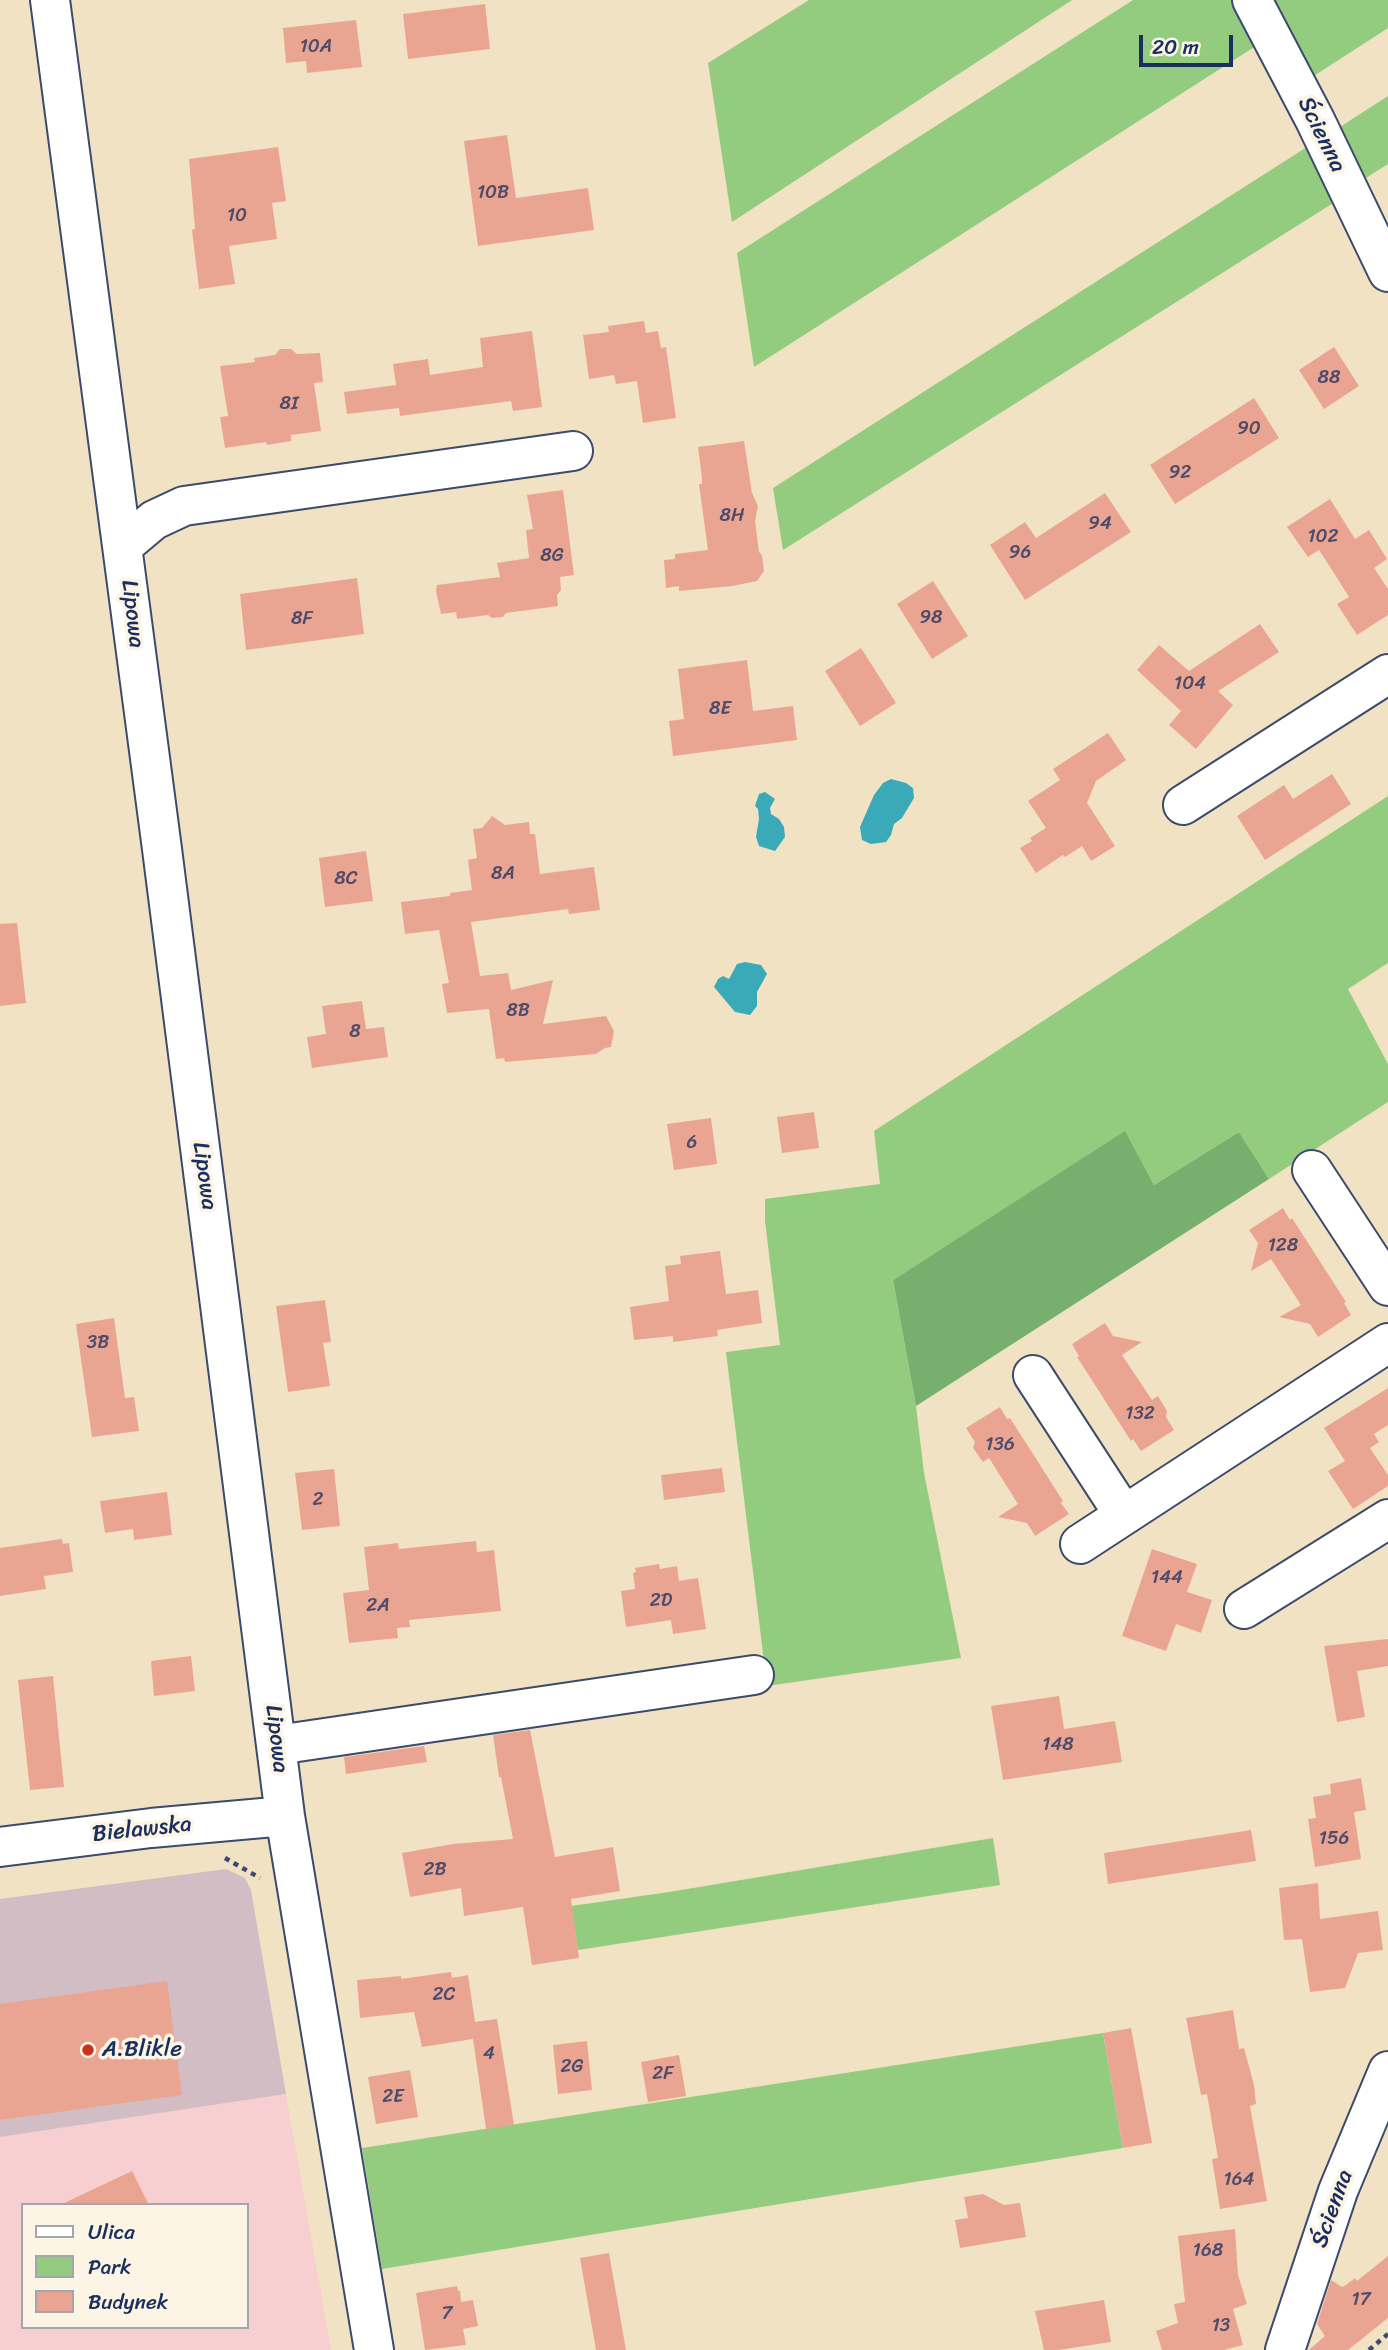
<!DOCTYPE html>
<html>
<head>
<meta charset="utf-8">
<style>
  body { margin:0 }
  #map { position:relative; width:1388px; height:2350px; overflow:hidden; background:#f2e2c4; font-family:Sriracha,sans-serif }
  canvas { display:block }
  .legend { position:absolute; left:21px; top:2203px; width:228px; height:126px; box-sizing:border-box; background:#fcf5e5; border:2px solid #a2a6af; margin:0; padding:9px 12px; list-style:none; font-size:21px; color:#1b2f5e }
  .legend li { display:flex; align-items:center; gap:14px; height:35px }
  .legend b { width:35px; border:2px solid #a2a6af }
  .scale { position:absolute; left:1139px; top:35px; width:94px; height:32px; box-sizing:border-box; border:4px solid #1b2f5e; border-top:0; padding-left:9px; font-size:21px; line-height:24px; white-space:nowrap; color:#1b2f5e; -webkit-text-stroke:5px #fcf5e5; paint-order:stroke }
</style>
</head>
<body>
<div id="map">
<canvas width="1388" height="2350"></canvas>
<ul class="legend">
<li><b style="height:9px;background:#fff"></b>Ulica</li>
<li><b style="height:19px;background:#94cc7f"></b>Park</li>
<li><b style="height:19px;background:#eaa592"></b>Budynek</li>
</ul>
<div class="scale">20 m</div>
</div>
<script>
const context = document.querySelector('canvas').getContext('2d');
context.lineJoin = 'round';
function paint(path, color) {
  context.fillStyle = color;
  context.fill(path, 'evenodd');
}
function poly(rows) {
  const path = new Path2D();
  for (const r of rows) {
    path.moveTo(r[0], r[1]);
    for (let i = 2; i < r.length; i += 2) path.lineTo(r[i], r[i + 1]);
  }
  return path;
}
function trace(path, color, width, dash) {
  context.strokeStyle = color;
  context.lineWidth = width;
  context.lineCap = dash ? 'butt' : 'round';
  context.setLineDash(dash || []);
  context.stroke(path);
}
function write(font, color, halo, rows, align = 'center') {
  context.font = font + ' Sriracha,sans-serif';
  context.lineWidth = 7;
  context.setLineDash([]);
  context.textBaseline = 'middle';
  context.strokeStyle = halo;
  context.fillStyle = color;
  for (const [text, x, y, turn = 0] of rows) {
    context.save();
    context.translate(x, y);
    context.rotate((+turn || 0) * Math.PI / 180);
    context.textAlign = isNaN(turn) ? turn : align;
    if (halo) context.strokeText(text, 0, 0);
    context.fillText(text, 0, 0);
    context.restore();
  }
}
paint(poly([
  [286,2094,331,2350,0,2350,0,2137],
  [23,2205,247,2205,247,2327,23,2327]
]), '#f7cfd0');
paint(poly([
  [226,1869,245,1878,251,1890,286,2094,0,2137,0,1899]
]), '#d2bdc5');
paint(poly([
  [809,0,1072,0,732,222,708,63],
  [1133,0,1237,0,1259,44,754,367,737,253],
  [1260,0,1388,0,1388,28,1303,83],
  [1388,96,1388,164,1355,185,1329,134],
  [1310,145,1338,200,783,550,773,488],
  [1388,796,1388,963,1348,989,1388,1064,1388,1102,1269,1179,1239,1132,1154,1185,1125,1132,893,1280,916,1406,924,1473,961,1658,767,1686,726,1352,780,1345,765,1221,765,1199,880,1184,874,1131],
  [993,1838,1000,1885,578,1950,571,1906,669,1892],
  [1103,2033,1123,2148,382,2269,362,2148]
]), '#94cc7f');
paint(poly([
  [1125,1131,1154,1185,1239,1132,1269,1179,916,1406,893,1280]
]), '#77b06e');
paint(poly([
  [891,779,906,783,913,788,914,798,902,818,894,824,891,835,886,842,871,844,862,840,860,827,874,795,883,783],
  [765,792,775,799,770,808,771,814,779,819,784,827,785,837,775,851,759,846,756,837,759,819,758,809,755,806,759,794],
  [745,962,761,965,767,974,757,992,757,1006,750,1015,735,1012,714,987,718,979,723,976,729,979,737,964]
]), '#3aaab8');
paint(poly([
  [485,4,490,49,408,59,403,14],
  [356,20,362,67,307,73,306,61,286,63,283,28],
  [507,135,516,198,588,188,594,230,478,246,464,141],
  [278,147,286,201,272,203,277,239,229,246,235,284,199,289,192,230,195,229,189,159],
  [644,321,646,333,658,331,661,348,666,347,676,418,643,423,637,381,616,384,614,375,589,379,583,335,609,332,608,326],
  [532,331,542,407,513,411,511,401,400,416,399,408,347,414,344,392,396,385,393,364,428,359,430,375,483,367,480,338],
  [1334,347,1359,386,1324,409,1299,370],
  [280,349,291,349,297,354,320,353,323,382,314,383,321,431,291,435,291,441,267,445,266,442,225,448,220,417,228,416,220,366,255,362,254,358,275,355],
  [1254,398,1279,438,1175,504,1150,465],
  [744,441,752,493,758,506,755,521,759,552,762,555,764,571,757,581,732,586,679,591,679,586,666,588,664,560,675,559,675,554,708,550,699,484,702,484,702,478,698,447],
  [563,490,574,575,560,577,561,590,557,595,558,606,506,613,503,617,492,618,488,615,457,619,456,612,441,614,436,591,437,585,500,577,497,563,529,558,526,530,533,529,527,495],
  [1105,493,1131,532,1025,600,990,545,1025,522,1036,538],
  [1330,499,1355,539,1369,530,1387,559,1374,568,1388,589,1388,615,1357,635,1337,604,1349,597,1334,573,1319,550,1308,557,1287,527],
  [357,578,364,634,246,650,240,594],
  [933,581,968,636,932,659,897,604],
  [1260,624,1279,652,1218,691,1233,705,1196,749,1169,725,1181,711,1137,670,1159,645,1189,671],
  [861,648,896,703,860,726,825,671],
  [747,660,753,711,793,706,797,740,673,756,669,721,684,719,678,669],
  [1108,733,1126,760,1096,781,1087,803,1115,846,1091,861,1082,846,1065,857,1063,855,1036,873,1020,848,1032,841,1030,838,1046,828,1028,801,1060,780,1053,769],
  [1332,774,1351,804,1265,860,1237,816,1284,785,1293,799],
  [492,816,505,825,529,822,530,834,535,834,540,874,594,867,600,910,569,914,568,909,471,922,480,976,508,973,511,990,553,980,543,1024,606,1016,614,1031,611,1047,605,1048,596,1054,505,1062,504,1058,496,1059,489,1009,447,1013,442,984,449,983,439,930,405,934,401,902,450,896,450,893,472,890,468,860,477,858,473,829,482,828],
  [366,851,373,901,325,907,319,858],
  [17,923,26,1003,0,1006,0,924],
  [362,1001,366,1029,384,1027,388,1057,312,1068,307,1037,326,1034,322,1006],
  [814,1112,819,1148,782,1153,777,1117],
  [711,1118,717,1164,674,1170,667,1124],
  [1283,1208,1290,1220,1292,1218,1346,1302,1344,1303,1351,1315,1318,1337,1310,1324,1279,1317,1301,1305,1271,1259,1251,1271,1258,1243,1249,1230],
  [720,1251,726,1294,758,1290,762,1323,717,1330,718,1336,673,1342,673,1336,634,1340,630,1307,669,1301,665,1266,681,1264,680,1256],
  [325,1300,331,1342,323,1343,330,1386,288,1392,276,1306],
  [114,1318,125,1398,134,1397,139,1431,92,1437,76,1324],
  [1105,1323,1113,1336,1142,1342,1122,1355,1152,1400,1158,1396,1167,1411,1166,1417,1174,1430,1141,1451,1133,1439,1131,1441,1077,1357,1079,1356,1072,1344],
  [1388,1388,1388,1425,1374,1434,1379,1442,1370,1448,1388,1475,1388,1486,1353,1509,1328,1471,1345,1461,1324,1428],
  [1000,1407,1007,1419,1010,1418,1063,1501,1061,1503,1069,1514,1035,1536,1027,1523,998,1517,1018,1504,989,1458,983,1462,973,1448,975,1442,966,1428],
  [722,1468,725,1492,664,1500,661,1475],
  [334,1469,340,1526,302,1530,295,1473],
  [167,1492,172,1535,134,1540,133,1529,105,1533,100,1501],
  [62,1539,63,1544,69,1543,73,1572,44,1576,46,1589,0,1596,0,1548],
  [476,1541,477,1552,494,1550,501,1611,409,1620,410,1627,397,1628,398,1638,349,1643,343,1593,369,1590,364,1547,398,1543,399,1549],
  [1152,1549,1197,1564,1187,1592,1212,1600,1201,1633,1176,1624,1166,1651,1122,1636],
  [659,1564,660,1569,677,1566,679,1581,698,1578,706,1629,673,1634,671,1620,626,1627,621,1591,635,1589,633,1573,636,1572,635,1568],
  [1388,1639,1388,1666,1357,1671,1365,1717,1337,1722,1324,1646],
  [191,1656,195,1691,154,1696,151,1661],
  [53,1676,64,1787,30,1790,18,1680],
  [1059,1696,1064,1729,1115,1721,1122,1762,1003,1780,991,1706],
  [530,1730,555,1857,613,1847,620,1891,571,1899,579,1958,532,1965,523,1907,464,1916,461,1888,410,1897,402,1853,453,1844,513,1839,501,1777,499,1777,493,1735],
  [424,1746,427,1762,346,1774,344,1757],
  [1361,1778,1366,1810,1354,1812,1361,1859,1315,1867,1308,1819,1316,1818,1313,1797,1331,1794,1330,1784],
  [1251,1830,1256,1861,1108,1884,1104,1853],
  [1318,1883,1320,1919,1378,1911,1383,1950,1358,1953,1345,1988,1310,1992,1302,1939,1284,1940,1279,1888],
  [451,1972,452,1978,468,1975,475,2022,497,2019,514,2125,486,2129,473,2039,422,2047,414,2012,360,2018,357,1980,401,1976,401,1979],
  [167,1981,182,2095,0,2120,0,2004],
  [1233,2010,1239,2049,1244,2048,1254,2085,1256,2104,1250,2106,1267,2201,1220,2209,1212,2159,1218,2158,1207,2094,1201,2095,1186,2018],
  [1131,2028,1152,2143,1123,2148,1103,2033],
  [587,2041,592,2090,558,2094,553,2045],
  [679,2055,686,2096,648,2102,641,2062],
  [410,2070,418,2117,376,2124,368,2077],
  [132,2171,149,2205,60,2205],
  [983,2194,1004,2205,1020,2203,1026,2237,960,2248,955,2220,968,2218,964,2197],
  [1235,2229,1238,2275,1247,2304,1233,2309,1243,2345,1224,2350,1162,2350,1156,2331,1178,2323,1174,2304,1185,2302,1178,2236],
  [609,2253,626,2350,596,2350,580,2258],
  [1388,2256,1388,2318,1348,2350,1309,2350,1325,2336,1317,2324,1331,2280,1342,2287,1346,2285,1355,2278,1357,2281],
  [457,2286,458,2291,460,2291,461,2302,473,2300,478,2326,463,2329,466,2345,425,2350,416,2293],
  [1104,2300,1111,2342,1058,2350,1044,2350,1035,2311]
]), '#eaa592');
const minor = poly([
  [50,0,162,849,285,1816,374,2350],
  [1252,0,1315,120,1388,272],
  [123,546,154,520,184,506,573,451],
  [1183,805,1388,674],
  [1312,1170,1388,1286],
  [1033,1375,1124,1515],
  [1080,1544,1388,1343],
  [1244,1609,1388,1519],
  [277,1745,754,1675],
  [0,1847,151,1828,285,1816],
  [1285,2350,1338,2191,1388,2071]
]);
trace(minor, '#3b4a6d', 42);
trace(poly([
  [225,1858,260,1878],
  [1369,2350,1388,2334]
]), '#3b4a6d', 4.5, [5, 5]);
trace(minor, '#fff', 38);
for (const [x, y, r, color] of [
  [88,2050,7,"#c8321e"]
]) {
  const dot = new Path2D();
  dot.arc(x, y, r, 0, 2 * Math.PI);
  context.fillStyle = color;
  context.fill(dot);
  trace(dot, '#fcf5e5', 2.5);
}
write('19px', '#4f4c6b', null, [
  ["10A",316,47],
  ["10B",493,193],
  ["10",237,216],
  ["88",1329,378],
  ["8I",289,404],
  ["90",1249,429],
  ["92",1180,473],
  ["8H",732,516],
  ["94",1100,524],
  ["102",1323,537],
  ["96",1020,553],
  ["8G",552,556],
  ["98",931,618],
  ["8F",302,619],
  ["104",1190,684],
  ["8E",720,709],
  ["8A",503,874],
  ["8C",346,879],
  ["8B",518,1011],
  ["8",355,1032],
  ["6",692,1143],
  ["128",1283,1246],
  ["3B",98,1343],
  ["132",1140,1414],
  ["136",1000,1445],
  ["2",318,1500],
  ["144",1167,1578],
  ["2D",661,1601],
  ["2A",378,1606],
  ["148",1058,1745],
  ["156",1334,1839],
  ["2B",435,1870],
  ["2C",444,1995],
  ["4",489,2054],
  ["2G",572,2067],
  ["2F",663,2074],
  ["2E",393,2097],
  ["164",1239,2180],
  ["168",1208,2251],
  ["17",1361,2300],
  ["7",447,2314],
  ["13",1221,2326]
]);
write('23px', '#1b2f5e', '#fcf5e5', [
  ["Ścienna",1321,135,64],
  ["Lipowa",132,614,83],
  ["Lipowa",204,1176,82],
  ["Lipowa",276,1739,83],
  ["Bielawska",142,1830,-6],
  ["Ścienna",1333,2209,-70]
]);
write('23px', '#1b2f5e', '#fcf5e5', [
  ["A.Blikle",102,2050]
], 'left');
</script>
</body>
</html>
